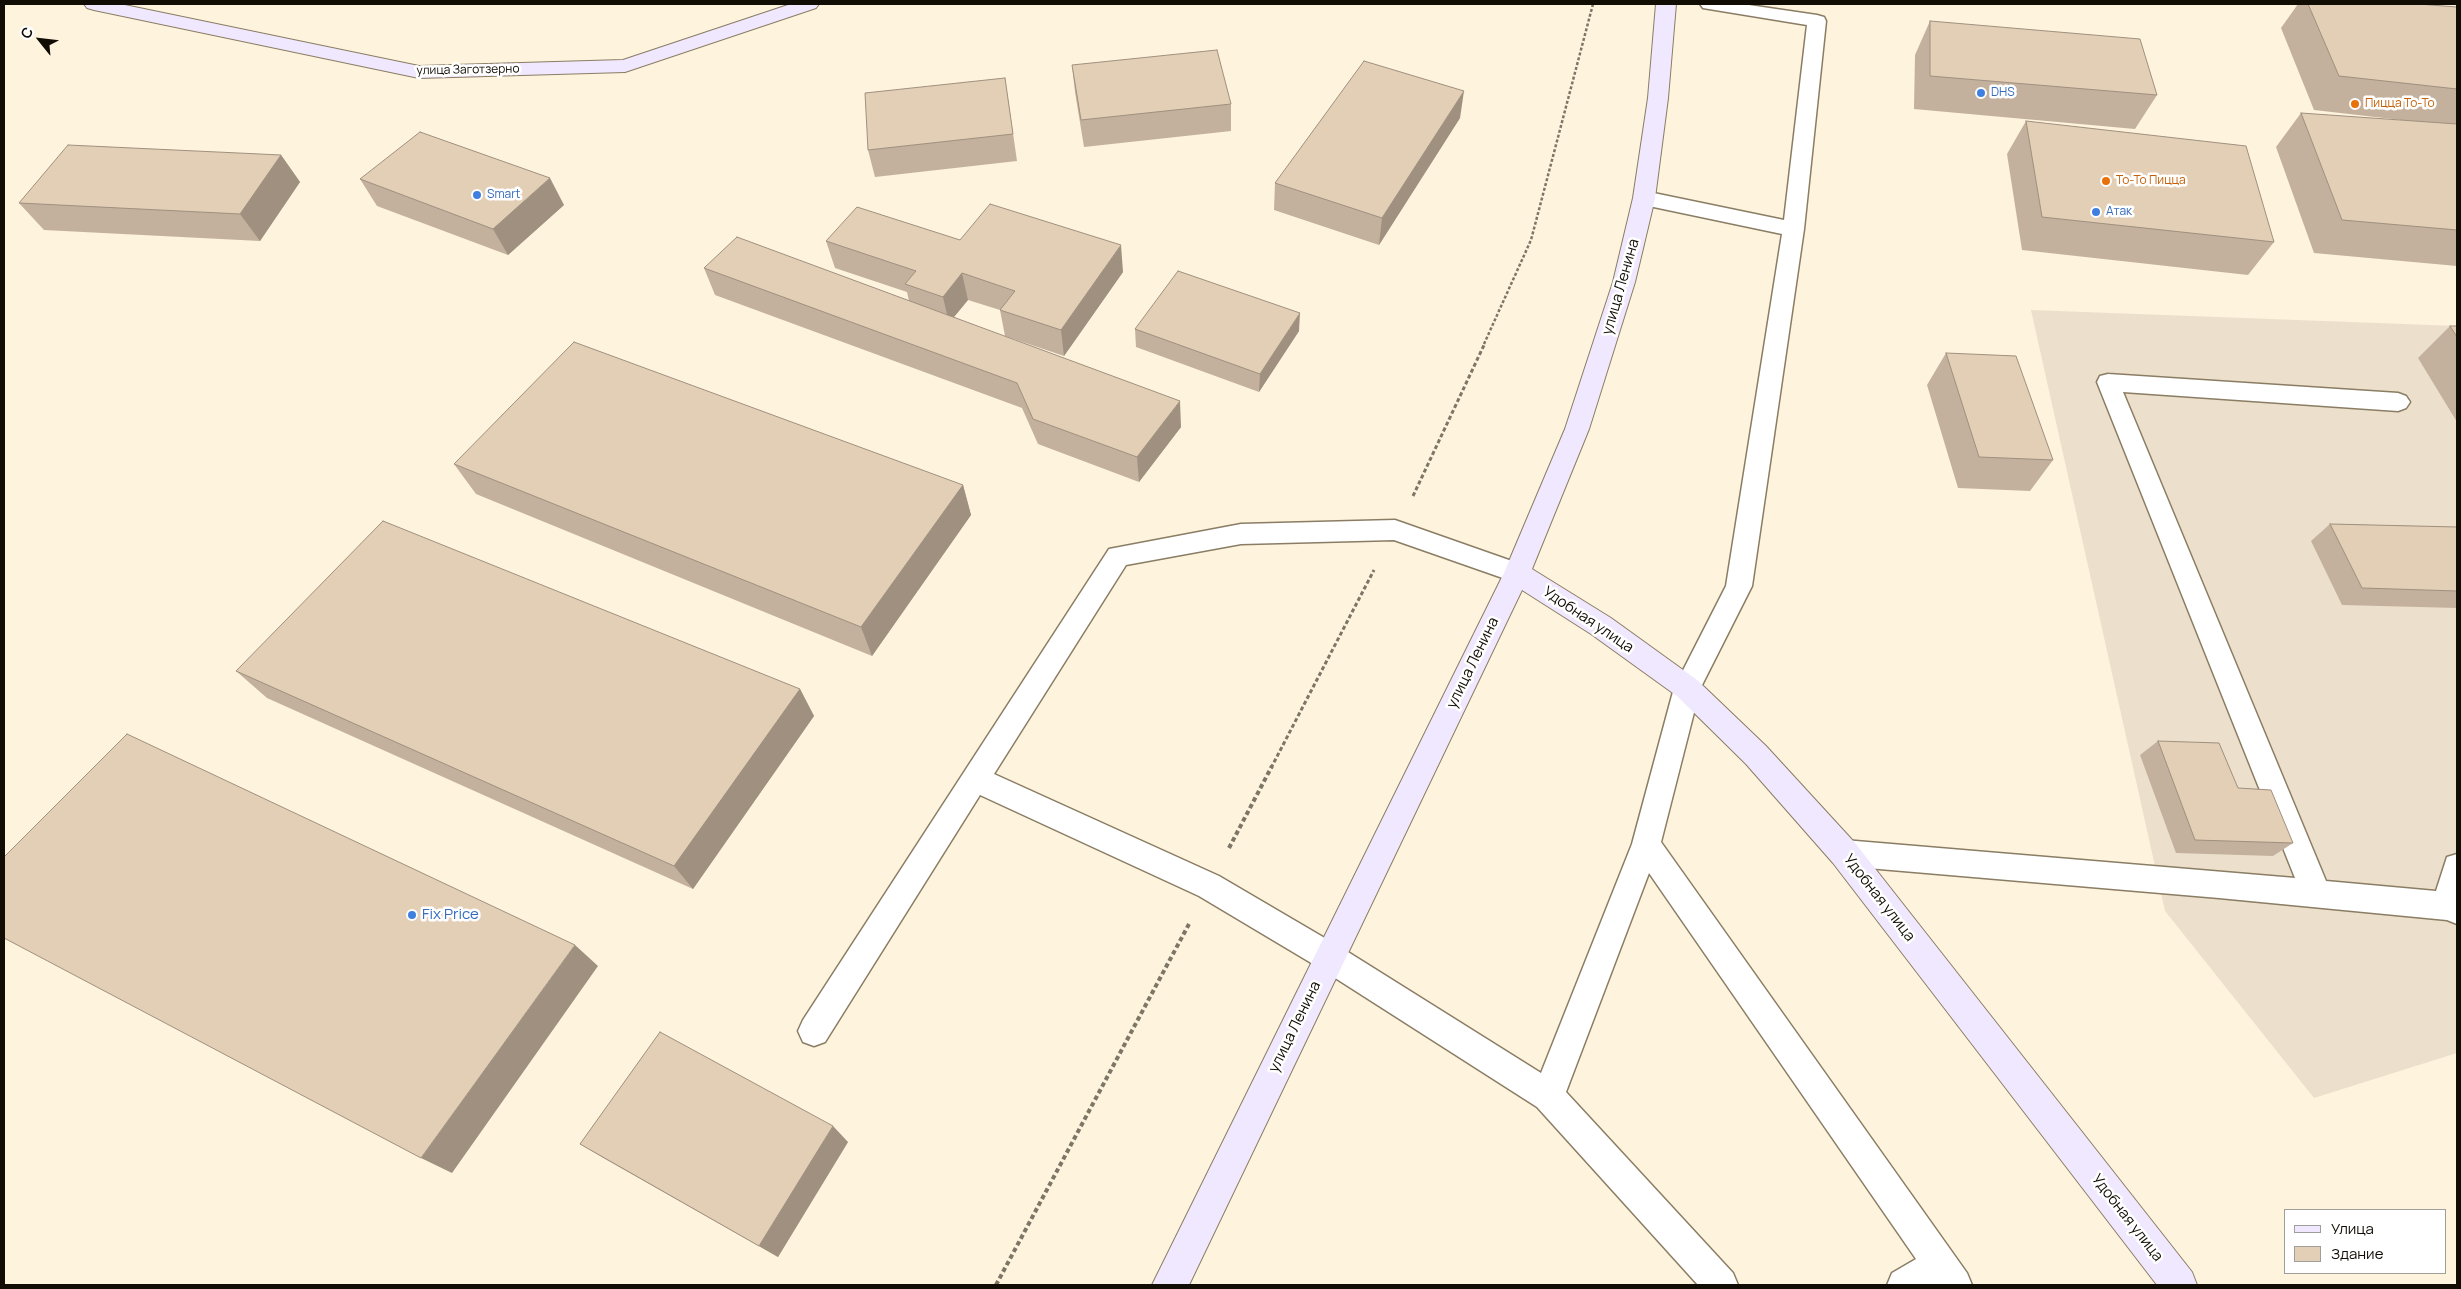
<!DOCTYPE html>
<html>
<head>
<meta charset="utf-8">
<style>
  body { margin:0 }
  #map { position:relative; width:2461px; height:1289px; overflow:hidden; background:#fef3dd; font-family:Manrope,sans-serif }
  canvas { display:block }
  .frame { position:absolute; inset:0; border:5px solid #110d04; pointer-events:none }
  .legend { position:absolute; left:2284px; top:1209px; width:162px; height:65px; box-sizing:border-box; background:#fff; border:1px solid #a09e9b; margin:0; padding:6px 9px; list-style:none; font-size:15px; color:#110d04 }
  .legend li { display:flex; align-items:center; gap:10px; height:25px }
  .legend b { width:25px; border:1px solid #a09e9b }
  .north { position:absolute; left:15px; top:15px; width:50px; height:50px; -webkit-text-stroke:4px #fff; paint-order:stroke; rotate:299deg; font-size:14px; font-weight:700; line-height:20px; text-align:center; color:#110d04 }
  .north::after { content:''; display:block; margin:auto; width:18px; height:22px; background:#110d04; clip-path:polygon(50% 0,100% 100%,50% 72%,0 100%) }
</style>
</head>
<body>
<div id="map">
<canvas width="2461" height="1289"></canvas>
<div class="frame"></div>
<ul class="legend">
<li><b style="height:6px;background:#f0e8fe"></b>Улица</li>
<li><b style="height:14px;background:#e3ceb6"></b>Здание</li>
</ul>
<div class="north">С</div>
</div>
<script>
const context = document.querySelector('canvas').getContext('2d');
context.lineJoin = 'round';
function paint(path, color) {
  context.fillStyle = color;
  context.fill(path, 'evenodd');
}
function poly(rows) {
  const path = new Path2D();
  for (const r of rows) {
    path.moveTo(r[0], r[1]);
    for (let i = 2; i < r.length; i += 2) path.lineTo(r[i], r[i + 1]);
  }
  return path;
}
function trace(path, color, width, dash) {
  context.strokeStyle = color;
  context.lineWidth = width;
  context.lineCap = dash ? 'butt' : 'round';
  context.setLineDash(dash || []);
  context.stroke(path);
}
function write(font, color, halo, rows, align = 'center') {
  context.font = font + ' Manrope,sans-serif';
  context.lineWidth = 5;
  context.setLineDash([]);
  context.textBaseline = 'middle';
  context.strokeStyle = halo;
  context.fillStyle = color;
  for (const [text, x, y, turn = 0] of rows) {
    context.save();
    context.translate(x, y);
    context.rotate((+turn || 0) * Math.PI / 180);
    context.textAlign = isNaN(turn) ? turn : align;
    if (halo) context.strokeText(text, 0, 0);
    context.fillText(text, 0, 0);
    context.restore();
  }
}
paint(poly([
  [2031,310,2457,326,2457,1053,2314,1098,2165,911]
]), '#ece0cc');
const lane = poly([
  [1700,4,1742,4,1817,15,1824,17,1826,21,1804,229,1752,586,1700,689,1661,842,1967,1273,1972,1285,1887,1285,1892,1273,1916,1259,1649,873,1566,1092,1733,1273,1738,1285,1698,1285,1537,1107,1318,967,1199,896,980,795,825,1042,814,1046,803,1042,798,1031,803,1020,1109,549,1241,524,1395,520,1526,566,1530,573,1526,580,1517,583,1394,540,1241,544,1126,565,994,774,1219,876,1340,947,1541,1073,1632,844,1674,688,1726,586,1782,234,1644,205,1637,203,1634,198,1637,193,1644,191,1784,220,1807,25,1709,9,1703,8,1700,4],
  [2108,374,2398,393,2406,396,2410,402,2406,408,2398,411,2123,392,2326,881,2436,891,2447,857,2457,854,2457,924,2447,920,2219,898,1844,866,1834,862,1830,853,1834,844,1844,840,2295,878,2097,382,2100,376,2108,374]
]);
const secondary = poly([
  [84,4,120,4,419,66,623,60,791,4,819,4,816,8,625,72,419,78,94,10,87,8,84,4],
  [1656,4,1676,4,1668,98,1655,198,1635,282,1589,429,1532,569,1611,618,1697,680,1766,746,1855,843,2192,1272,2197,1285,2157,1285,1833,863,1746,764,1677,696,1591,634,1522,590,1189,1285,1152,1285,1504,573,1565,429,1613,282,1633,198,1648,98,1656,4]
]);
trace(lane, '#8a7d64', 3);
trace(secondary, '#8a7d64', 2);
trace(poly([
  [1484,344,1531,240,1593,4]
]), '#7d7667', 2.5, [3, 2]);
trace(poly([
  [1413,496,1485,343],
  [1271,768,1374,570]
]), '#7d7667', 3, [4, 2.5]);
trace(poly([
  [1229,848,1272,766],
  [996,1285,1189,924]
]), '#7d7667', 4, [4.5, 3]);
paint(lane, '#fff');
paint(secondary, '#f0e8fe');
paint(poly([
  [2298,4,2418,4,2457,7,2457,266,2314,253,2276,147,2301,113,2419,122,2314,110,2281,28],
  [1930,21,2157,95,2135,129,1914,109,1915,55],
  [1072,65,1231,104,1231,131,1084,147,1075,92],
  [1005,78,1017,161,875,177,868,150],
  [1460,118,1379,245,1274,210,1275,183],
  [2026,121,2274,242,2248,275,2022,250,2007,154],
  [281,155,300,182,260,241,44,230,19,203],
  [360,179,564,205,508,255,377,206],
  [960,240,1123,272,1064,356,1005,336,1000,310,968,300,954,317,1181,427,1139,482,1038,444,1022,408,715,295,704,268,909,301,907,292,835,268,826,241],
  [2450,326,2457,326,2457,422,2418,358],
  [1135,329,1299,331,1259,392,1136,347],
  [1946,353,2053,460,2030,491,1958,488,1927,385],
  [454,464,963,485,971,515,872,656,476,494],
  [2330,524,2457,527,2457,608,2342,605,2311,541],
  [236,671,800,689,814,716,693,889,267,698],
  [2158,741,2238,788,2293,843,2273,856,2176,853,2140,755],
  [848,1142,778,1257,605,1159,580,1144]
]), '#c3b19d');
paint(poly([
  [1464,91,1460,118,1379,245,1382,218],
  [281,155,300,182,260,241,240,214],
  [550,178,564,205,508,255,493,229],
  [1121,245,1123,272,1064,356,1061,330],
  [962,273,968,300,949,323,943,297],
  [1300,313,1299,331,1259,392,1260,374],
  [1180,401,1181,427,1139,482,1137,457],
  [963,485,971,515,872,656,861,627],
  [800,689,814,716,693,889,674,866],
  [575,945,598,966,452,1173,421,1158],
  [833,1126,848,1142,778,1257,759,1246]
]), '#9f907f');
const building = poly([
  [2308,4,2418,4,2457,7,2457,89,2339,76,2308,4],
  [1930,21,2140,39,2157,95,1930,76,1930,21],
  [1217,50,1231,104,1081,120,1072,65,1217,50],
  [1364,61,1464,91,1382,218,1275,183,1364,61],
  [1005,78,1013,134,868,150,865,93,1005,78],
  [2301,113,2457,124,2457,230,2342,220,2301,113],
  [2026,121,2246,146,2274,242,2042,217,2026,121],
  [420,132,550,178,493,229,360,179,420,132],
  [68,145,281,155,240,214,19,203,68,145],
  [990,204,1121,245,1061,330,1000,310,1015,291,962,273,943,297,905,284,916,271,826,241,857,207,960,240,990,204],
  [737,237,1180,401,1137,457,1033,419,1017,383,704,268,737,237],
  [1178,271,1300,313,1260,374,1135,329,1178,271],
  [2450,326,2457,326,2457,337,2450,326],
  [574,342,963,485,861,627,454,464,574,342],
  [1946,353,2016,356,2053,460,1979,457,1946,353],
  [383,521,800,689,674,866,236,671,383,521],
  [2330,524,2457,527,2457,591,2362,588,2330,524],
  [127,734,575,945,421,1158,4,938,4,857,127,734],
  [2158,741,2219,743,2238,788,2271,790,2293,843,2195,840,2158,741],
  [660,1032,833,1126,759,1246,580,1144,660,1032]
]);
paint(building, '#e3ceb6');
trace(building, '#9f907f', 1);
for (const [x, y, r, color] of [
  [1981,93,5,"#3f7fe0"],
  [2355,104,5,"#e8710a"],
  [2106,181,5,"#e8710a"],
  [477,195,5,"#3f7fe0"],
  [2096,212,5,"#3f7fe0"],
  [412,915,5,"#3f7fe0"]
]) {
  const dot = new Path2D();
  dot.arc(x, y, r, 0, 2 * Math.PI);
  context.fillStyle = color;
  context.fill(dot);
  trace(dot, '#fff', 2);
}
write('12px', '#110d04', '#fff', [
  ["улица Заготзерно",468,70,-1]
]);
write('12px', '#366cbe', '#fff', [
  ["DHS",1991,93],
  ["Smart",487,195],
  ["Атак",2106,212]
], 'left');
write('12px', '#c56008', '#fff', [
  ["Пицца То-То",2365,104],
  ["То-То Пицца",2116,181]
], 'left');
write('15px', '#110d04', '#fff', [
  ["улица Ленина",1621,287,-74],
  ["Удобная улица",1588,620,34],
  ["улица Ленина",1473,663,-64],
  ["Удобная улица",1879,898,52],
  ["улица Ленина",1295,1027,-64],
  ["Удобная улица",2127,1218,52]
]);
write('15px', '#366cbe', '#fff', [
  ["Fix Price",422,915]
], 'left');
</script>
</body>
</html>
